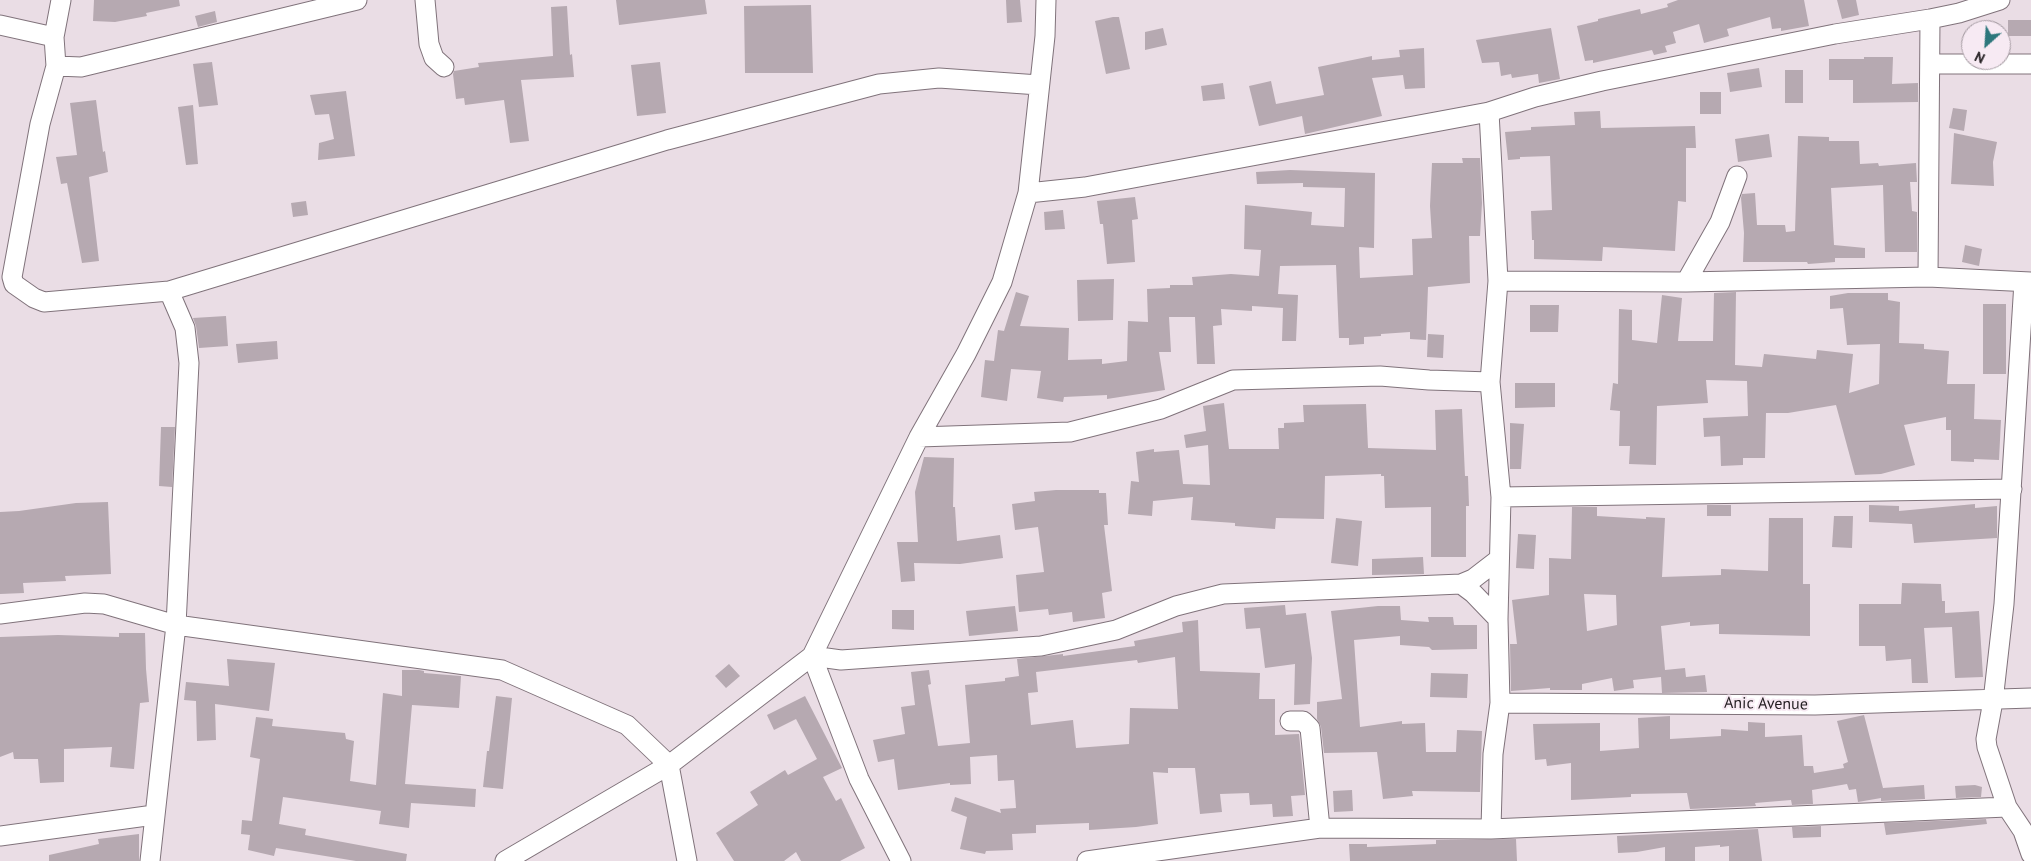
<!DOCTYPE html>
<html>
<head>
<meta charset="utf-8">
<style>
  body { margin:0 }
  #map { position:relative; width:2031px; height:861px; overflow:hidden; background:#eadde5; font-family:"PT Sans",sans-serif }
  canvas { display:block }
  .north { position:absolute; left:1961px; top:20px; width:50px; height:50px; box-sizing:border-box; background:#f7eaf3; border:1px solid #a2989f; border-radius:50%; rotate:206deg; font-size:14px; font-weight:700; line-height:20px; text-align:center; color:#221d20 }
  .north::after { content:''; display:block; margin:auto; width:18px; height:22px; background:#2d777c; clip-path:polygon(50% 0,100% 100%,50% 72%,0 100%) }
</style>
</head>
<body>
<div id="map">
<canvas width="2031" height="861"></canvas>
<div class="north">N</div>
</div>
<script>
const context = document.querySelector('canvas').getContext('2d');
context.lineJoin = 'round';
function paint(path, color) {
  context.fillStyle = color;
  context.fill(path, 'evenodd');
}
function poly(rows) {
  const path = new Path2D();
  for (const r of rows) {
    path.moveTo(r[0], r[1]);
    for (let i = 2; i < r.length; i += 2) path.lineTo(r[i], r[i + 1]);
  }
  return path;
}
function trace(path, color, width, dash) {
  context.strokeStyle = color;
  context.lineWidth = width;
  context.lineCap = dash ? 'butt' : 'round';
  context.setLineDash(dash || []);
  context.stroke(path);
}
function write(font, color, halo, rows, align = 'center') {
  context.font = font + ' "PT Sans",sans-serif';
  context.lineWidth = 4;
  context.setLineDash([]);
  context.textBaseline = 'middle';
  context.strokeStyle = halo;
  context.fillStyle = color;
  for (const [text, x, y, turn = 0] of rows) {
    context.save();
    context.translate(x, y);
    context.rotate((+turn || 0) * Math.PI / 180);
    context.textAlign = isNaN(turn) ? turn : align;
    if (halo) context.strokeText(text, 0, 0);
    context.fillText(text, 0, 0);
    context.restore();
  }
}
paint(poly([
  [94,0,179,0,180,6,146,13,147,16,115,22,93,21],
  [616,0,705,0,707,14,619,25],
  [1006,0,1020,0,1022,22,1007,23],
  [1678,0,1804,0,1809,26,1781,31,1781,28,1772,29,1770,17,1727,29,1729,36,1704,43,1699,24,1673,32,1676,43,1665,46,1667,52,1654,55,1652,50,1593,63,1593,60,1585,61,1577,26,1598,21,1598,19,1640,9,1641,14,1668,7,1667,4],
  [1837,0,1856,0,1859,15,1842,19],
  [811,5,813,73,745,73,744,6],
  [567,6,570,55,572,54,574,77,521,80,529,141,510,143,504,100,465,105,464,98,456,99,453,74,454,71,479,67,478,63,553,56,551,7],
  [215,11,217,22,198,27,195,16],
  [1113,17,1119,17,1130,69,1106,74,1095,21],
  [2008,20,2031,20,2031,36,2008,36],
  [1163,28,1167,45,1145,50,1145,32],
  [1551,28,1560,79,1539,83,1538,74,1512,78,1511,74,1501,76,1499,62,1482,63,1476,40],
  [1424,48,1425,88,1405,89,1403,75,1372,78,1382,116,1305,134,1302,116,1259,126,1249,86,1271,81,1276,104,1324,95,1318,67,1372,56,1372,60,1400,57,1399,50],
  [1864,57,1893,57,1892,84,1918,83,1918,102,1853,103,1853,80,1829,80,1829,59,1864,59],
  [212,62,218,105,199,107,193,64],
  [660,62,666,113,637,116,631,65],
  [1759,68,1762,87,1730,92,1727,73],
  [1785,70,1803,70,1803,103,1785,103],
  [1223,83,1225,99,1203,101,1201,86],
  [346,91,355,156,318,160,319,143,334,139,329,114,315,115,310,95],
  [1700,92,1721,92,1721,114,1700,114],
  [96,100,103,152,105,151,108,172,89,177,99,261,82,263,67,183,61,184,56,157,77,155,70,103],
  [193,105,198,164,186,165,178,107],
  [1953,108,1967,110,1964,131,1949,128],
  [1600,111,1601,128,1695,126,1696,148,1686,148,1686,202,1678,201,1675,251,1603,247,1602,261,1534,259,1534,240,1532,240,1531,211,1552,210,1550,156,1520,157,1520,159,1508,160,1505,132,1531,130,1531,127,1575,125,1574,112],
  [1954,133,1997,142,1993,162,1994,186,1951,184],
  [1769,134,1772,157,1738,162,1735,139],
  [1798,136,1829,137,1829,141,1859,141,1860,164,1878,163,1879,166,1916,163,1917,182,1910,182,1912,211,1917,212,1917,252,1885,252,1883,185,1831,188,1834,245,1865,248,1865,258,1835,258,1835,262,1808,264,1807,262,1743,262,1744,233,1741,198,1742,194,1755,193,1757,225,1785,225,1786,232,1795,231],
  [1462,158,1480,158,1482,203,1480,236,1469,236,1470,283,1428,287,1426,340,1410,339,1410,332,1381,334,1381,336,1364,337,1364,344,1349,345,1349,338,1339,338,1336,265,1280,266,1278,294,1298,295,1296,341,1282,341,1283,308,1252,306,1252,311,1221,309,1222,325,1213,326,1215,364,1197,364,1195,317,1169,317,1171,352,1159,352,1165,390,1107,399,1107,395,1064,397,1063,402,1037,398,1041,371,1011,369,1007,401,981,397,985,360,994,361,998,330,1004,331,1016,292,1029,296,1020,326,1069,328,1068,360,1102,359,1102,364,1127,361,1128,321,1148,322,1147,289,1170,288,1170,285,1193,285,1192,277,1231,274,1259,276,1261,250,1244,249,1245,205,1312,212,1311,225,1344,227,1345,188,1303,187,1303,183,1257,184,1256,172,1290,170,1375,173,1374,248,1359,247,1360,278,1413,275,1412,239,1432,238,1430,206,1432,163,1463,163],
  [1135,197,1138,219,1132,220,1135,262,1107,264,1103,224,1100,224,1097,201],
  [306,201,308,215,293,217,291,203],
  [1063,210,1065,229,1045,230,1044,212],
  [1965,245,1982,249,1979,266,1962,262],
  [1114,279,1113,320,1078,321,1077,280],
  [1736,292,1735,365,1762,367,1764,354,1816,359,1817,350,1853,354,1849,393,1879,384,1880,344,1847,345,1843,308,1830,309,1830,296,1848,293,1888,293,1888,300,1900,302,1899,343,1924,344,1924,349,1949,351,1947,384,1975,384,1974,419,2001,420,1999,460,1974,459,1974,462,1951,461,1951,430,1946,430,1946,417,1904,425,1915,465,1881,474,1855,475,1836,405,1788,413,1766,413,1765,458,1743,458,1743,465,1721,466,1720,436,1704,437,1703,418,1748,416,1747,381,1706,380,1708,403,1657,406,1656,465,1629,464,1630,446,1619,446,1620,411,1610,410,1613,383,1618,384,1619,309,1632,310,1632,340,1657,343,1662,295,1682,298,1678,341,1713,341,1714,293],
  [1983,304,2006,304,2006,374,1983,374],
  [1530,305,1559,305,1558,332,1530,332],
  [226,316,228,346,199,348,196,326,193,318],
  [1428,334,1444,335,1443,358,1427,357],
  [277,341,278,359,238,363,236,344],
  [1515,383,1555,383,1555,407,1515,408],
  [1224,403,1229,449,1279,449,1278,428,1284,428,1284,423,1304,422,1303,405,1366,404,1368,448,1436,450,1435,410,1462,409,1465,476,1468,476,1469,506,1466,506,1466,557,1431,557,1431,507,1385,508,1384,476,1381,476,1381,474,1325,476,1324,519,1276,518,1275,529,1235,526,1235,523,1191,520,1193,497,1153,501,1152,516,1128,514,1131,481,1139,482,1136,452,1154,449,1154,452,1179,450,1183,484,1210,485,1208,445,1186,448,1184,435,1206,431,1203,406],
  [1510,423,1524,424,1521,469,1510,469],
  [161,427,175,427,172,487,159,486],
  [924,457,954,458,953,507,955,507,957,541,1000,535,1003,558,960,564,914,563,915,581,901,582,897,542,918,542,915,492],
  [1056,490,1099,490,1099,493,1106,493,1108,525,1104,525,1112,591,1102,593,1105,618,1073,622,1072,612,1049,615,1048,609,1019,612,1016,575,1044,572,1038,527,1015,530,1012,504,1035,501,1034,492],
  [108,502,111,574,65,576,66,581,23,583,24,593,0,594,0,512,19,511,76,503],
  [1975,504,1975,508,1997,506,1997,538,1914,543,1912,524,1869,522,1869,505,1899,506,1899,511],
  [1707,505,1731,505,1731,516,1707,516],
  [1572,507,1597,507,1597,516,1646,519,1646,517,1665,518,1662,577,1721,575,1721,569,1768,571,1769,518,1803,518,1803,584,1810,584,1810,636,1719,634,1719,624,1690,626,1690,622,1661,626,1665,670,1685,668,1686,677,1705,675,1707,692,1662,693,1661,677,1633,680,1634,688,1614,691,1612,678,1582,684,1582,690,1550,690,1550,688,1511,691,1510,644,1517,644,1512,600,1549,595,1549,558,1571,559],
  [1584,594,1616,595,1617,625,1587,631],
  [1834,516,1853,516,1852,548,1832,547],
  [1336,518,1362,521,1358,566,1331,563],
  [1518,534,1536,535,1534,569,1516,568],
  [1423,557,1424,574,1372,575,1372,559],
  [1902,583,1941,584,1942,601,1945,601,1945,613,1979,611,1983,677,1955,678,1952,627,1924,628,1928,683,1912,683,1911,659,1886,661,1885,646,1859,646,1859,604,1901,604],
  [1285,605,1286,615,1306,613,1312,658,1310,704,1294,705,1295,664,1265,668,1260,628,1246,629,1244,608],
  [1015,606,1018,631,969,636,966,611],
  [1378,606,1400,606,1401,620,1429,622,1428,617,1453,617,1454,625,1477,625,1477,649,1432,650,1429,647,1400,645,1400,636,1354,640,1360,727,1402,721,1402,724,1425,723,1426,752,1456,752,1457,730,1482,731,1480,792,1412,791,1413,796,1383,799,1377,752,1324,753,1321,727,1317,719,1317,702,1342,699,1331,611],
  [892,610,914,610,914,630,892,629],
  [1198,620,1200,671,1260,673,1259,699,1275,699,1275,735,1299,734,1305,795,1291,796,1293,816,1273,817,1272,804,1250,805,1249,793,1220,794,1222,812,1200,814,1195,768,1168,768,1168,773,1153,772,1158,824,1136,827,1089,830,1089,823,1036,825,1036,833,1012,834,1013,850,986,851,985,854,960,849,967,817,951,811,955,797,1001,813,1000,809,1016,808,1014,780,998,781,997,755,970,757,971,784,950,785,950,783,898,790,894,759,878,762,873,740,905,734,901,707,915,705,911,672,929,670,931,684,928,685,938,746,970,743,965,685,1005,681,1005,678,1019,676,1017,659,1063,654,1063,656,1135,646,1134,641,1183,632,1182,622],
  [1175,657,1178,709,1130,708,1129,744,1076,748,1073,720,1031,725,1028,693,1038,692,1036,672,1137,660,1138,663],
  [119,633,145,633,146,669,149,702,140,703,134,769,110,767,112,747,64,749,64,782,40,783,38,759,14,759,13,752,0,757,0,637,58,635,119,637],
  [227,659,275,663,269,711,215,704,216,740,197,741,196,701,184,700,186,682,229,686],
  [729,664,740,676,726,688,715,676],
  [402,670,419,670,424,671,424,673,461,676,459,708,412,705,405,784,476,789,475,807,411,803,409,828,379,824,381,811,283,797,279,824,306,829,305,835,407,854,406,861,356,861,276,848,274,856,248,850,250,835,241,834,242,820,252,821,260,759,250,757,256,717,273,719,272,726,345,733,346,739,354,741,350,781,376,785,383,693,402,696],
  [1431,673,1468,674,1467,698,1430,697],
  [496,696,512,698,503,789,483,787,487,751,489,751],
  [805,696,842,768,823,777,836,801,841,798,865,848,840,861,801,861,796,852,784,861,734,861,716,833,758,805,750,792,785,770,788,775,817,759,796,719,774,730,767,715],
  [1864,715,1883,788,1924,785,1925,799,1881,801,1881,798,1858,802,1856,789,1849,790,1847,784,1812,790,1813,804,1792,805,1791,800,1755,803,1756,806,1690,809,1687,793,1631,794,1631,797,1571,800,1571,763,1547,766,1546,759,1535,760,1533,724,1600,723,1600,751,1639,748,1638,718,1670,716,1670,739,1721,736,1721,729,1748,731,1748,722,1765,723,1765,737,1802,735,1804,766,1813,766,1814,773,1844,768,1843,764,1848,762,1837,721],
  [1975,785,1982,787,1981,797,1956,798,1955,786],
  [1352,790,1353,811,1334,812,1333,791],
  [1986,819,1987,824,1886,835,1884,823],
  [1821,826,1821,837,1793,838,1792,827],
  [1758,829,1762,861,1729,861,1729,846,1720,847,1720,845,1695,847,1695,861,1665,861,1665,847,1637,852,1618,853,1617,836],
  [139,834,139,861,49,861,49,855,99,844,98,839],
  [1516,839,1517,861,1350,861,1349,844,1367,844,1367,847,1436,844,1436,840,1438,840]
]), '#b6a9b1');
const street = poly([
  [61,0,54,37,56,66,81,67,357,0],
  [425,0,429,44,434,58,444,67],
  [0,25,54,37],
  [1931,64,2031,64],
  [56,66,40,124,12,277,14,284,34,298,44,302,169,291,667,140,879,84,939,78,1039,85],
  [1489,112,1498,281,1490,382,1501,497,1498,619,1500,703,1493,754,1491,829],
  [1028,193,1085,187,1489,112,1535,97,1602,81,1835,34,1930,19,1959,13,2000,0],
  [1928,277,1930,19],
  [1498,281,1686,282,1928,277,2031,282],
  [1686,282,1720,222,1737,176],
  [2024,282,2004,604,1993,701,1986,739,1987,747,2007,807,2023,831,2031,854],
  [919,437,1070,432,1161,409,1233,380,1380,376,1429,380,1490,382],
  [1501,497,2012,489],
  [1461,584,1473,593,1498,619],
  [0,614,85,603,104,604,176,625,502,670,627,725,669,765,687,861],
  [1500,703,1815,705,2031,698],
  [1290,721,1303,721,1310,728,1320,828],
  [0,836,154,815],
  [150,861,176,625,189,363,185,328,169,291],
  [505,861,669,765,812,656,919,437,966,354,1002,282,1028,193,1045,36,1046,0],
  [901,861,859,779,812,656,841,660,1041,646,1116,630,1176,606,1223,594,1461,584,1473,579,1499,559],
  [1087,861,1320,828,1491,829,2007,807]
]);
trace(street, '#80737b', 21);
trace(street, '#fff', 19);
write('16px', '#221d20', '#f7eaf3', [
  ["Anic Avenue",1766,704,1]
]);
</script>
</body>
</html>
